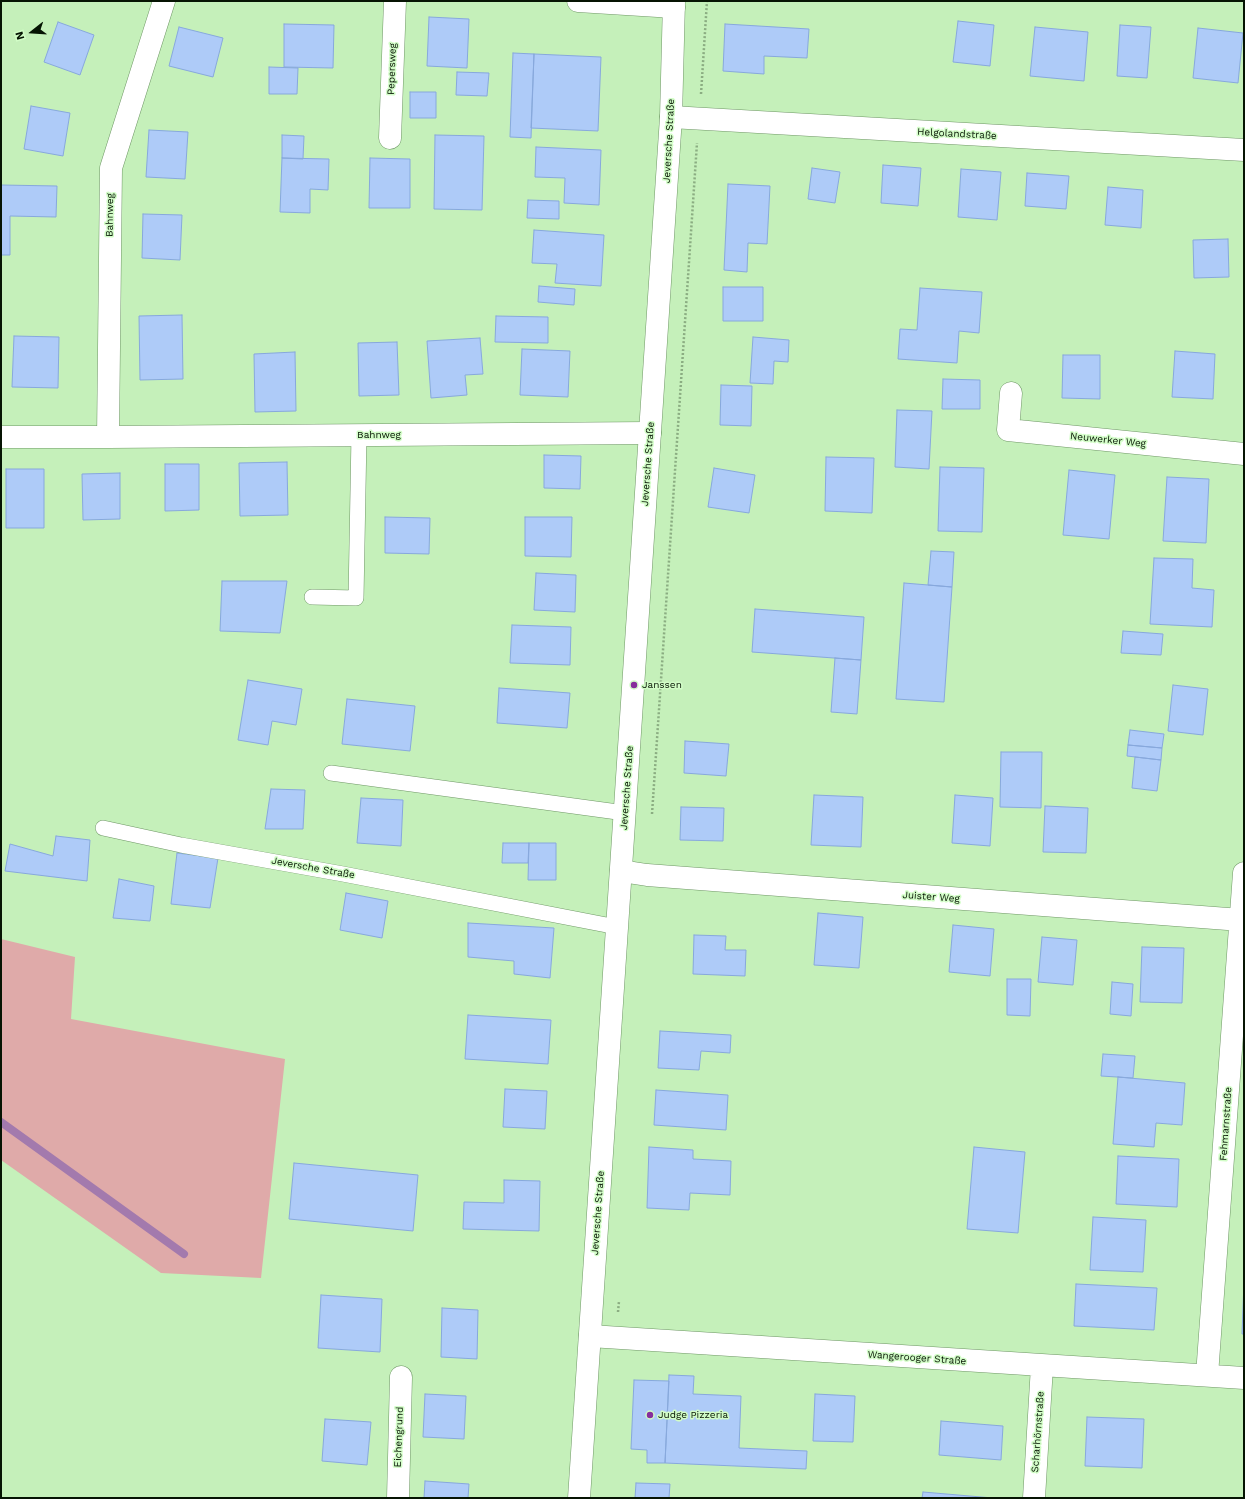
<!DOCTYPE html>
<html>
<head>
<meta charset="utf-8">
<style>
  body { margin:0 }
  #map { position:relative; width:1245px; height:1499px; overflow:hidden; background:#c5f0ba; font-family:"Work Sans",sans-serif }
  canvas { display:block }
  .frame { position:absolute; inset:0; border:2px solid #061403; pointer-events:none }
  .north { position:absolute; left:12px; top:12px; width:40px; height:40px; -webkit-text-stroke:3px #d2fdc7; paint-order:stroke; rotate:253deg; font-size:11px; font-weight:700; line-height:16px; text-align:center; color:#061403 }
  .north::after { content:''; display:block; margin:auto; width:14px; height:18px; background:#061403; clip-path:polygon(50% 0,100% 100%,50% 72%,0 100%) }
</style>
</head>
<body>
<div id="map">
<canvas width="1245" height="1499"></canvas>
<div class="frame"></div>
<div class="north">N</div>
</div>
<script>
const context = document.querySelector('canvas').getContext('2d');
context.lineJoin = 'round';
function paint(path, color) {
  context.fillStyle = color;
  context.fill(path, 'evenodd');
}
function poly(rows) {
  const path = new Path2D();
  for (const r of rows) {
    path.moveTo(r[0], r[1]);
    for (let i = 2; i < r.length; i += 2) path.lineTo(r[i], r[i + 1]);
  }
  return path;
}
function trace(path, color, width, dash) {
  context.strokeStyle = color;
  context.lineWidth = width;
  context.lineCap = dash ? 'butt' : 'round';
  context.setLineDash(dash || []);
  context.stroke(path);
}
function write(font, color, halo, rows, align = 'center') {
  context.font = font + ' "Work Sans",sans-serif';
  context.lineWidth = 3;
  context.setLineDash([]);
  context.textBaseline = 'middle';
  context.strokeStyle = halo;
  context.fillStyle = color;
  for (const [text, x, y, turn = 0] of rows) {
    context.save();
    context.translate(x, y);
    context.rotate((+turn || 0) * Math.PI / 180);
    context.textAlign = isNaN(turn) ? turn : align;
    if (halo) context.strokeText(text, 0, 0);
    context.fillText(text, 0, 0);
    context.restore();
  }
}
paint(poly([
  [1,939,75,957,71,1019,285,1059,261,1278,161,1273,1,1160]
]), '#dfaaa9');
trace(poly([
  [1,1122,184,1254]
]), '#a37aad', 8);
const building = poly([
  [429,17,469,19,467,68,427,66,429,17],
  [958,21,994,25,990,66,953,62,958,21],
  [58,22,94,35,80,75,44,62,58,22],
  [284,24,334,25,333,68,284,67,284,24],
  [725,24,809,29,807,58,764,56,764,74,723,71,725,24],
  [1120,25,1151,27,1147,78,1117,76,1120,25],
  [179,27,223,38,213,77,169,66,179,27],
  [1035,27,1088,32,1084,81,1030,76,1035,27],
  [1198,28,1243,33,1238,83,1193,78,1198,28],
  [513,53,534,54,531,138,510,137,513,53],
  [534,54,601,57,598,131,531,128,534,54],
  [269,67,298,68,297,94,269,94,269,67],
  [457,72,489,73,487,96,456,95,457,72],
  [410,92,436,92,436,118,410,118,410,92],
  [31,106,70,113,63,156,24,149,31,106],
  [149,130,188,132,185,179,146,177,149,130],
  [282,135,304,136,303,159,282,158,282,135],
  [435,135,484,136,482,210,434,209,435,135],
  [536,147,601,150,599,205,564,203,565,178,535,177,536,147],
  [282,158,329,159,328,190,310,189,310,213,280,212,282,158],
  [370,158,410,159,410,208,369,208,370,158],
  [883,165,921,168,918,206,881,203,883,165],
  [812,168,840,172,835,203,808,199,812,168],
  [961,169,1001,172,997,220,958,217,961,169],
  [1027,173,1069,176,1066,209,1025,206,1027,173],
  [728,184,770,186,767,244,748,243,747,272,724,270,728,184],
  [1,185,57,186,56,217,10,216,10,255,1,255,1,185],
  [1108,187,1143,190,1141,228,1105,225,1108,187],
  [528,200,559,201,559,219,527,218,528,200],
  [143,214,182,215,180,260,142,258,143,214],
  [534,230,604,235,601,286,555,283,557,264,532,263,534,230],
  [1228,239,1229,277,1194,278,1193,240,1228,239],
  [539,286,575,289,574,305,538,302,539,286],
  [723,287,763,287,763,321,723,321,723,287],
  [920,288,982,292,979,333,959,331,957,363,898,359,900,329,917,330,920,288],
  [182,315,183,379,140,380,139,316,182,315],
  [496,316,548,317,548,343,495,342,496,316],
  [14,336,59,337,58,388,12,387,14,336],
  [753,337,789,340,788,362,774,361,773,384,750,383,753,337],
  [480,338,483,374,465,375,467,395,431,398,427,341,480,338],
  [397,342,399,395,359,396,358,343,397,342],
  [522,349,570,351,568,397,520,395,522,349],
  [1175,351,1215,354,1213,399,1172,397,1175,351],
  [295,352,296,411,255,412,254,354,295,352],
  [1063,355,1100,355,1100,399,1062,398,1063,355],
  [943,379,980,380,980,409,942,409,943,379],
  [721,385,752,386,751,426,720,425,721,385],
  [897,410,932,411,929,469,895,467,897,410],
  [544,455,581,456,580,489,544,488,544,455],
  [826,457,874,458,872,513,825,511,826,457],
  [287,462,288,515,240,516,239,463,287,462],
  [165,464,199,464,199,510,165,511,165,464],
  [940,467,984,468,982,532,938,531,940,467],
  [714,468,755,475,749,513,708,507,714,468],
  [6,469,44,469,44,528,6,528,6,469],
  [1069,470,1115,475,1109,539,1063,535,1069,470],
  [120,473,120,519,83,520,82,474,120,473],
  [1167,477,1209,479,1206,543,1163,541,1167,477],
  [385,517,430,518,429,554,385,553,385,517],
  [525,517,572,517,571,557,525,556,525,517],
  [931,551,954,552,952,587,928,585,931,551],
  [1154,558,1193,559,1192,588,1214,590,1212,627,1150,624,1154,558],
  [536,573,576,575,575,612,534,610,536,573],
  [222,581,287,581,280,633,220,631,222,581],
  [904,583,952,587,944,702,896,699,904,583],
  [755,609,864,617,861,660,752,652,755,609],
  [512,625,571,627,570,665,510,663,512,625],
  [1123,631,1163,634,1161,655,1121,653,1123,631],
  [835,658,861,660,857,714,831,712,835,658],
  [248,680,302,689,296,725,272,721,268,745,238,740,248,680],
  [1173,685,1208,689,1203,735,1168,731,1173,685],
  [499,688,570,693,567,728,497,723,499,688],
  [347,699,415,706,410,751,342,744,347,699],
  [1130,730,1164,734,1162,748,1128,745,1130,730],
  [685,741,729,744,726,776,684,773,685,741],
  [1128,745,1162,748,1161,760,1127,756,1128,745],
  [1001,752,1042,752,1041,808,1000,807,1001,752],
  [1135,757,1161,760,1157,791,1132,788,1135,757],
  [271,789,305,790,303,829,265,829,271,789],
  [814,795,863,797,861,847,811,845,814,795],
  [955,795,993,798,990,846,952,843,955,795],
  [361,798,403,800,401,846,357,843,361,798],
  [1045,806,1088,808,1086,853,1043,852,1045,806],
  [681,807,724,808,723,841,680,840,681,807],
  [56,836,90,840,87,881,5,871,10,844,53,856,56,836],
  [503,843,529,843,528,863,502,863,503,843],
  [529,843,556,843,556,880,528,880,529,843],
  [177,853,218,858,210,908,171,904,177,853],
  [119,879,154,886,150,921,113,918,119,879],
  [346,893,388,901,382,938,340,930,346,893],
  [818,913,863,917,859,968,814,965,818,913],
  [468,923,554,928,550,978,514,974,514,961,468,957,468,923],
  [953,925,994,929,990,976,949,972,953,925],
  [694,935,726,936,725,950,746,950,745,976,693,974,694,935],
  [1042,937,1077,940,1073,985,1038,982,1042,937],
  [1142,947,1184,948,1182,1003,1140,1002,1142,947],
  [1007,979,1031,979,1030,1016,1007,1015,1007,979],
  [1112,982,1133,984,1131,1016,1110,1014,1112,982],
  [468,1015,551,1020,548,1064,465,1059,468,1015],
  [660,1031,731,1035,730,1053,701,1051,699,1070,658,1068,660,1031],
  [1103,1054,1135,1056,1133,1078,1101,1076,1103,1054],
  [1118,1077,1185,1083,1182,1125,1156,1123,1154,1147,1113,1144,1118,1077],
  [505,1089,547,1091,545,1129,503,1127,505,1089],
  [656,1090,728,1095,726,1130,654,1125,656,1090],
  [649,1147,693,1150,693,1159,731,1161,730,1195,690,1193,689,1210,647,1208,649,1147],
  [974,1147,1025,1152,1018,1233,967,1229,974,1147],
  [1118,1156,1179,1159,1177,1207,1116,1204,1118,1156],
  [294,1163,418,1175,413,1231,289,1219,294,1163],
  [504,1180,540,1181,539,1231,463,1229,464,1202,504,1203,504,1180],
  [1093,1217,1146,1220,1143,1272,1090,1270,1093,1217],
  [1244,1282,1244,1334,1242,1334,1244,1282],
  [1076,1284,1157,1288,1154,1330,1074,1326,1076,1284],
  [321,1295,382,1299,380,1352,318,1348,321,1295],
  [442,1308,478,1310,477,1359,441,1357,442,1308],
  [669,1375,694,1376,693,1394,741,1396,739,1448,807,1451,806,1469,665,1463,669,1375],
  [634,1380,669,1381,665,1463,647,1463,647,1450,631,1449,634,1380],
  [425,1394,466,1396,464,1439,423,1437,425,1394],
  [815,1394,855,1396,853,1442,813,1441,815,1394],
  [1087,1417,1144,1419,1142,1468,1085,1466,1087,1417],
  [325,1419,371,1422,367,1465,322,1461,325,1419],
  [941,1421,1003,1426,1001,1460,939,1455,941,1421],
  [425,1481,469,1484,468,1498,424,1498,425,1481],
  [636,1483,670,1484,669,1498,635,1498,636,1483],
  [923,1492,993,1498,922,1498,923,1492]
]);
paint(building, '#aecbf8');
trace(building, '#87a8dc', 1);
const service = poly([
  [312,597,356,598,359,435],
  [331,773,625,813],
  [103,828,181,845,343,874,617,927]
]);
const minor = poly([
  [578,1,674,7],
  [671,117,1244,150],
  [390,138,395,1],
  [1011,393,1008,430,1244,454],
  [1,437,108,437,650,433],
  [108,437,111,168,164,1],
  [621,871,647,875,1241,920],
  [590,1336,1244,1378],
  [1207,1375,1244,873],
  [398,1498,401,1377],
  [1034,1498,1042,1366]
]);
const tertiary = poly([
  [579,1498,671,117,674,1]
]);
trace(service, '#6f9766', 16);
trace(minor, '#6f9766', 23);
trace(tertiary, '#6f9766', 23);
trace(poly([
  [701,94,707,1],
  [652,814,697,143],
  [618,1312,619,1301]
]), '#8bad82', 2.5, [2, 2]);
trace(service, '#fff', 15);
trace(minor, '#fff', 22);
trace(tertiary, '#fff', 22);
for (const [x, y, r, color] of [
  [634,685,4,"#872f9c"],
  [650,1415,4,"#872f9c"]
]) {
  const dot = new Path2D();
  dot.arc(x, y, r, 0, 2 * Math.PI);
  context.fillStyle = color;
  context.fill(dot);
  trace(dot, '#d2fdc7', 1.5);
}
write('10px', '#061403', '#d2fdc7', [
  ["Pepersweg",392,69,-88],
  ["Helgolandstraße",957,134,3],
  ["Jeversche Straße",669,141,-87],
  ["Bahnweg",110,215,-89],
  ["Bahnweg",379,435],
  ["Neuwerker Weg",1108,440,6],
  ["Jeversche Straße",648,464,-86],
  ["Jeversche Straße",627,788,-86],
  ["Jeversche Straße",313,868,10],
  ["Juister Weg",931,897,4],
  ["Fehmarnstraße",1226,1124,-86],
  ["Jeversche Straße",598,1213,-86],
  ["Wangerooger Straße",917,1358,4],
  ["Scharhörnstraße",1038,1432,-86],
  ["Eichengrund",399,1437,-88]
]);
write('10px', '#061403', '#d2fdc7', [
  ["Janssen",642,685],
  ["Judge Pizzeria",658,1415]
], 'left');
</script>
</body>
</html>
